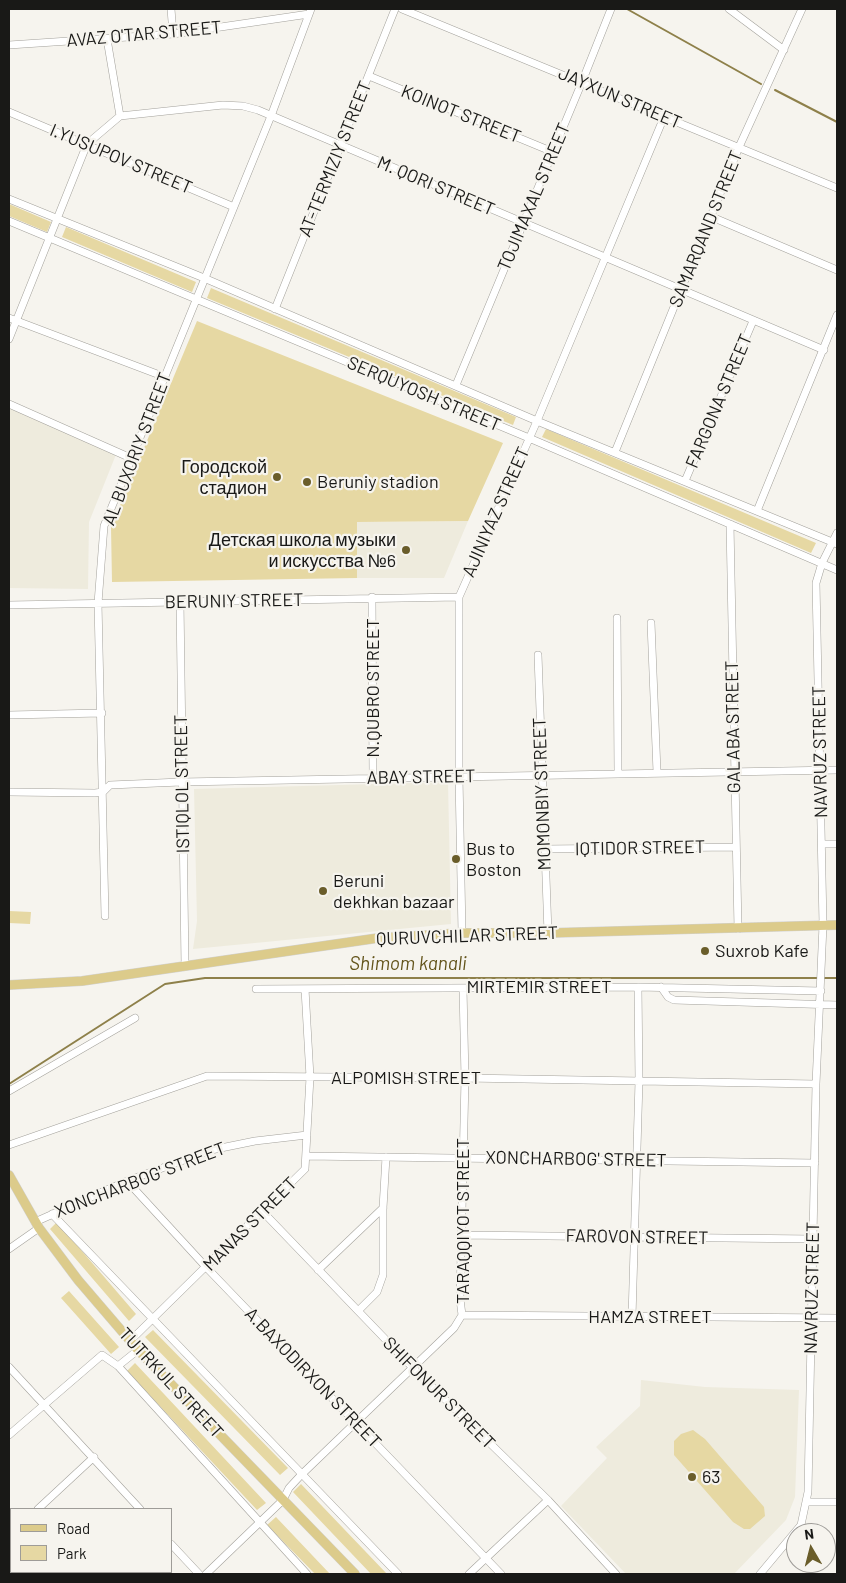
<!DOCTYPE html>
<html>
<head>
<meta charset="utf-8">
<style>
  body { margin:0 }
  #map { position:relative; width:846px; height:1583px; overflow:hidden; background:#f6f4ee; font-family:Barlow,sans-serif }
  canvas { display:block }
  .frame { position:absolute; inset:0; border:10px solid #191917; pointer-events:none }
  .legend { position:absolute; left:10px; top:1508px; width:162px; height:65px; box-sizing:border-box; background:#f6f4ee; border:1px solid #9e9c98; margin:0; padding:6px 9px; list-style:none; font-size:15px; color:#191917 }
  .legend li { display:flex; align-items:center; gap:10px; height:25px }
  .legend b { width:25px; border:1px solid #9e9c98 }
  .north { position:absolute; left:786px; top:1523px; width:50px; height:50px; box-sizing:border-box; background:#f6f4ee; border:1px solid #9e9c98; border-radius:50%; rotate:352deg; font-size:14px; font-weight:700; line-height:20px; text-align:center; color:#191917 }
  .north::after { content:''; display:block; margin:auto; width:18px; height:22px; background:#6a5d2a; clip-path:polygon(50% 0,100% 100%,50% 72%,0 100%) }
</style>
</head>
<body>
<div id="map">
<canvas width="846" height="1583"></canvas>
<div class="frame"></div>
<ul class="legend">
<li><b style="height:6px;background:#dccb8b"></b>Road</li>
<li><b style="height:14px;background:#e6d8a3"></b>Park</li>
</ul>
<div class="north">N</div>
</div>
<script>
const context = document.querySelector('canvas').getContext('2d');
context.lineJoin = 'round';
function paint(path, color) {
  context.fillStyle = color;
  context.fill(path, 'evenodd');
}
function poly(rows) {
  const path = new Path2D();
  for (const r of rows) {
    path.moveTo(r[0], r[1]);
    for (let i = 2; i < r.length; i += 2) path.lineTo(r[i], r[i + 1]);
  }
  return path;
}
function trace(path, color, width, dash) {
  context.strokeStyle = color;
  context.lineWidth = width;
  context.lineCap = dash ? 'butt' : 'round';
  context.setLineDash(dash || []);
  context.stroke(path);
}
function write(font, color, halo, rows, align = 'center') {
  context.font = font + ' Barlow,sans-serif';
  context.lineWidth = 4.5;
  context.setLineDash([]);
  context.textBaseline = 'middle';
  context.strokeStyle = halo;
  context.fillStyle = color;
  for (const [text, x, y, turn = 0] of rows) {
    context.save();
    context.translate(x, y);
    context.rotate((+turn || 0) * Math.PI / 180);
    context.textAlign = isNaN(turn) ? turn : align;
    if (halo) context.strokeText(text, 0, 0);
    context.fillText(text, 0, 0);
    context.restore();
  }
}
paint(poly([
  [9,406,117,452,89,522,88,589,9,588],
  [468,521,444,578,357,578,356,522],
  [448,782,451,924,193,949,197,921,194,789],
  [641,1380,705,1387,799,1390,795,1497,786,1520,734,1574,626,1574,561,1506,607,1458,596,1447,640,1406]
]), '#eeebdd');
paint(poly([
  [9,204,51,222,47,232,9,216],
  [66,227,196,282,192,292,62,237],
  [211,288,516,417,513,425,207,298],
  [197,321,503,443,468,521,357,522,357,578,112,582,111,527],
  [546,429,816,543,811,553,542,437],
  [9,911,31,912,30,924,9,923,9,927],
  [57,1222,136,1314,129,1321,50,1229],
  [69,1291,119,1347,111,1354,61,1298],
  [153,1330,288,1468,280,1475,145,1337],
  [135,1363,266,1503,257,1510,127,1371],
  [693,1430,705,1439,764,1507,765,1516,750,1529,744,1529,733,1522,674,1455,674,1441,681,1434],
  [301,1484,387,1574,371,1574,293,1492],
  [276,1517,330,1574,315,1574,267,1525]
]), '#e6d8a3');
trace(poly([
  [627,9,761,84],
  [775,90,837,122],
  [822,978,837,978],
  [9,1084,165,984,205,978,817,978]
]), '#8e804a', 2);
const minor = poly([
  [171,9,173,34],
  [402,9,837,188],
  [729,9,784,50],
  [107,39,120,116],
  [9,45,173,34,309,14],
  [369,76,553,152],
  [9,112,234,207],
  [120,116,223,105,243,106,258,110,824,350],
  [9,199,204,278,537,421,837,544],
  [712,217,837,270],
  [9,221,529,438,837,570],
  [275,309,395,9],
  [9,318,165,377],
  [9,339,87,144,120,116],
  [456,385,582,82,611,9],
  [9,404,133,459],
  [615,452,739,147,802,9],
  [685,481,753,321],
  [757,511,837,315],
  [730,524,738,929],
  [372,597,373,778],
  [180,602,185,965],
  [9,605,459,597],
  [617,618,618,773],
  [651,623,657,772],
  [538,655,548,933],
  [9,715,102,713],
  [9,792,95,793,103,792,110,785,181,782,837,770],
  [822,844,837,844],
  [544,849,736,847],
  [105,916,98,603,104,526,271,116,311,9],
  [462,933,459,777,459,597,537,421,664,117],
  [661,987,668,997,674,1000,837,1005],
  [256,989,638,987,821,991],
  [9,1091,135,1018],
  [9,1145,207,1076,465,1078,816,1084],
  [306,1156,815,1163],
  [127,1181,206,1267,501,1574],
  [262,1211,412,1367,548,1500,616,1574],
  [52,1214,398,1574],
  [35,1222,127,1181,211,1150,255,1141,307,1135],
  [461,1235,813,1239],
  [9,1249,39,1228],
  [318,1270,383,1208],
  [358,1311,377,1292,383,1275,383,1208,386,1157],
  [462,1315,837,1318],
  [632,1317,639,1081,638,987],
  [130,1341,305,1169,310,1077,305,989],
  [118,1366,307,1574],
  [9,1367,140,1509],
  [9,1435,102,1355,118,1366,138,1350],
  [807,1502,837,1502],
  [38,1509,94,1457],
  [9,1536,11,1534],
  [171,1544,199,1574],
  [84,1574,87,1572],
  [206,1574,283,1500,289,1488,301,1475,454,1328,462,1315,460,1299,465,1078,463,988],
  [469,1574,548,1500],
  [760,1574,801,1525,808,1492,816,1084,823,925,816,583,822,563,837,533]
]);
const major = poly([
  [9,985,82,981,378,938,462,933,548,933,837,925],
  [9,1175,39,1228,78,1280,138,1350,355,1574]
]);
trace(minor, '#a3a19b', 8);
trace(major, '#d1d1d1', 10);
trace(minor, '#fff', 7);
trace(major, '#dccb8b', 9);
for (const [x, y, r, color] of [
  [277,477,5,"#6a5d2a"],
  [307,482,5,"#6a5d2a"],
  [406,550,5,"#6a5d2a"],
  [456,859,5,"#6a5d2a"],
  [323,891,5,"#6a5d2a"],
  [705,951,5,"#6a5d2a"],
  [692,1477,5,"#6a5d2a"]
]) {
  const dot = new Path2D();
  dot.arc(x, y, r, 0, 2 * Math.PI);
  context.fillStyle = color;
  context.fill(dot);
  trace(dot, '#f6f4ee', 2);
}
write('18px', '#191917', '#f6f4ee', [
  ["AVAZ O'TAR STREET",144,34,-5],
  ["JAYXUN STREET",620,98,23],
  ["KOINOT STREET",461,114,22],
  ["I.YUSUPOV STREET",121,159,23],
  ["AT-TERMIZIY STREET",335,159,-68],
  ["M. QORI STREET",436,186,23],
  ["TOJIMAXAL STREET",534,197,-67],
  ["SAMARQAND STREET",706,229,-68],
  ["SERQUYOSH STREET",424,394,23],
  ["FARGONA STREET",719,401,-67],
  ["AL BUXORIY STREET",137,449,-69],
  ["AJINIYAZ STREET",496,512,-66],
  ["BERUNIY STREET",234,601,-1],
  ["N.QUBRO STREET",373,688,-90],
  ["GALABA STREET",733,727,-91],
  ["NAVRUZ STREET",820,752,-91],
  ["ABAY STREET",421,777,-1],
  ["ISTIQLOL STREET",182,784,-91],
  ["MOMONBIY STREET",542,794,-92],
  ["IQTIDOR STREET",640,848,-1],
  ["QURUVCHILAR STREET",467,936,-2],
  ["MIRTEMIR STREET",539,987],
  ["ALPOMISH STREET",406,1078],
  ["XONCHARBOG' STREET",576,1159,1],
  ["XONCHARBOG' STREET",140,1180,-21],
  ["TARAQQIYOT STREET",463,1221,-90],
  ["MANAS STREET",250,1224,-45],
  ["FAROVON STREET",637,1237,1],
  ["NAVRUZ STREET",812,1288,-89],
  ["HAMZA STREET",650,1317],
  ["A.BAXODIRXON STREET",313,1378,46],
  ["TUTRKUL STREET",171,1383,47],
  ["SHIFONUR STREET",439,1393,45]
]);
write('18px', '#191917', '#f6f4ee', [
  ["Городской",267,467,"right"],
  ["стадион",267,488,"right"],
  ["Beruniy stadion",317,482],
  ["Детская школа музыки",396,540,"right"],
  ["и искусства №6",396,561,"right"],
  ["Bus to",466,849],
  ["Boston",466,870],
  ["Beruni",333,881],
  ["dekhkan bazaar",333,902],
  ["Suxrob Kafe",715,951],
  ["63",702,1477]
], 'left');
write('italic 19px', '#63541b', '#f6f4ee', [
  ["Shimom kanali",408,964]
]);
</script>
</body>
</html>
